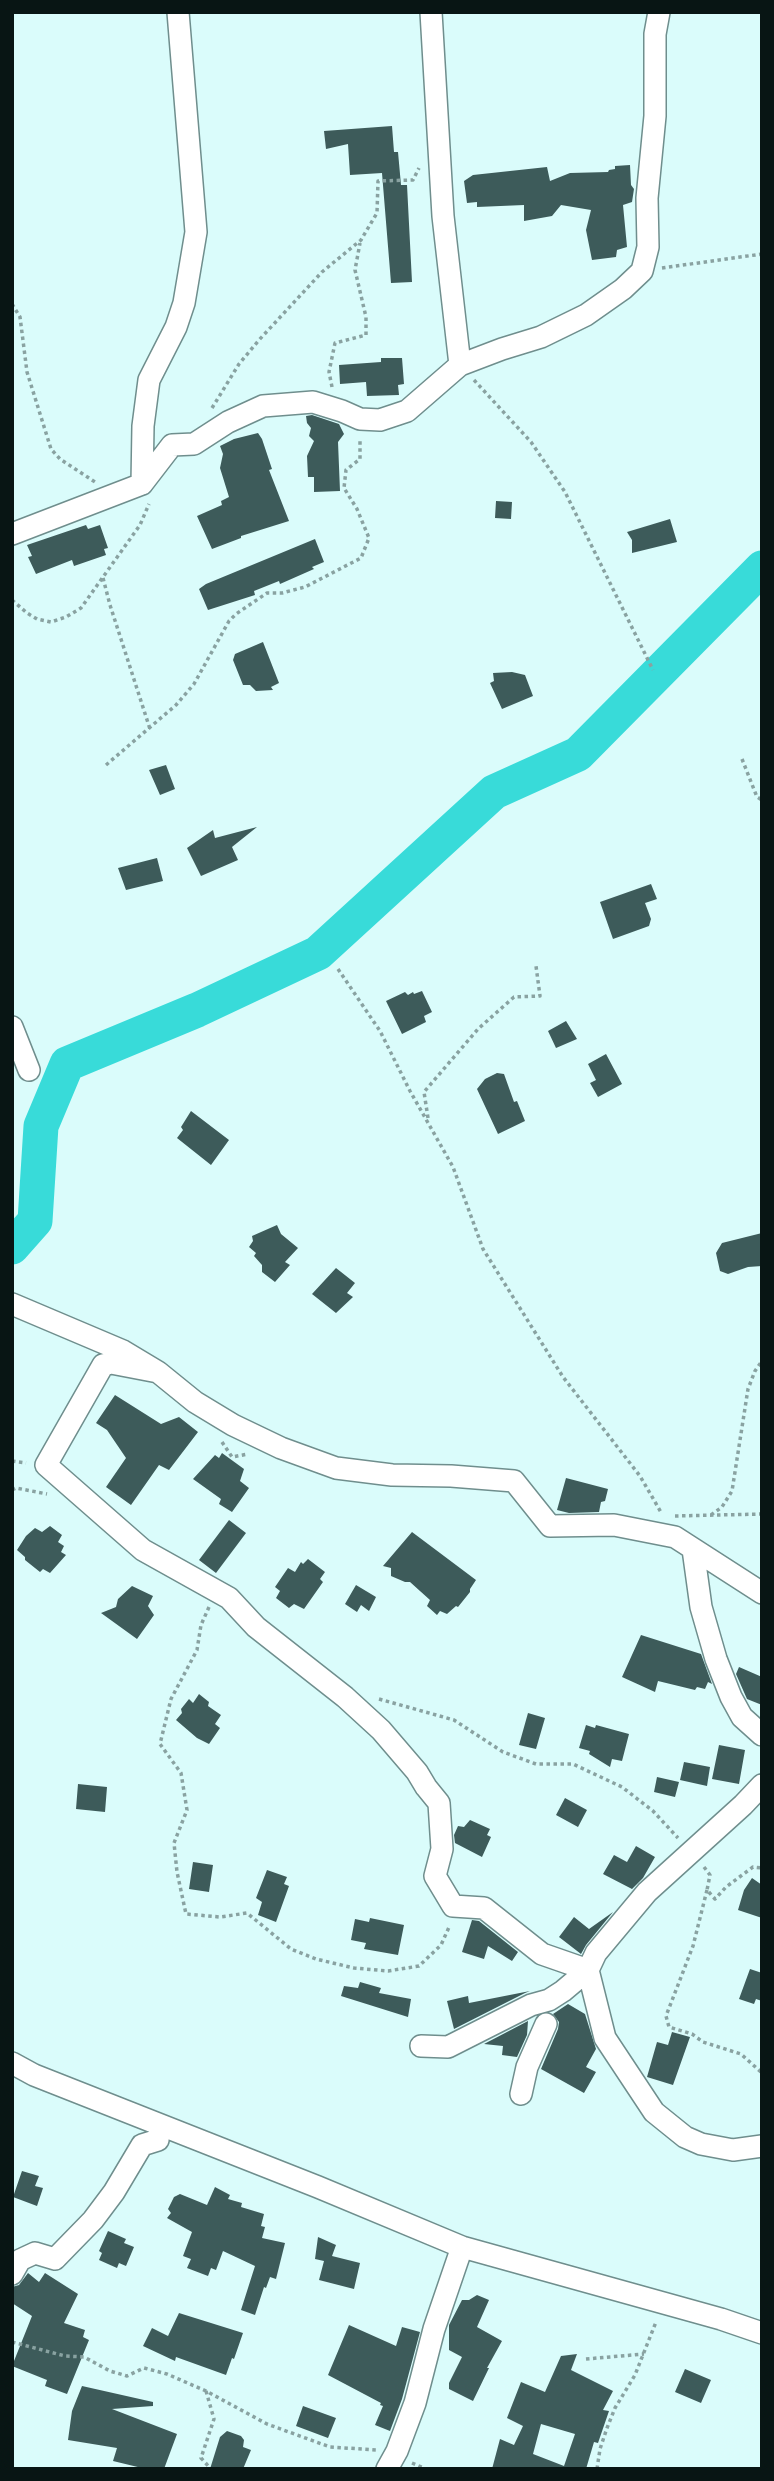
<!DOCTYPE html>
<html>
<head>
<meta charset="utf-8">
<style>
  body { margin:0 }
  #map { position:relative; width:774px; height:2481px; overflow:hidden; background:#dafcfb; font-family:Ubuntu,sans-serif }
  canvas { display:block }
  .frame { position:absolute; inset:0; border:14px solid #081514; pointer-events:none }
</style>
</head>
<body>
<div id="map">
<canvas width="774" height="2481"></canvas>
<div class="frame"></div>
</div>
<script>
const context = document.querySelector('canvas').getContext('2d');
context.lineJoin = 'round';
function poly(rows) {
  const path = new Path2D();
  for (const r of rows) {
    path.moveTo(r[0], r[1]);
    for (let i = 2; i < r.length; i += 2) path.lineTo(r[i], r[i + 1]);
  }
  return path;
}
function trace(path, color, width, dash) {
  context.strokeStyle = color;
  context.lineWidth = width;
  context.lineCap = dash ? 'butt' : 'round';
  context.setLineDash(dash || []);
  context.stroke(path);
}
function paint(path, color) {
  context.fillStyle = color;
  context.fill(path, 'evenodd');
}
trace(poly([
  [12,1247,35,1221,41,1126,67,1064,197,1010,318,953,494,792,578,754,762,568]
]), '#38dbd9', 35);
paint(poly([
  [392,126,394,152,398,152,401,185,407,185,412,282,391,283,382,173,350,175,348,144,326,149,324,131],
  [630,165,631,185,634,189,632,202,623,205,627,247,617,250,616,257,592,260,586,230,591,210,561,205,552,216,524,221,524,205,477,207,477,202,467,203,464,181,473,175,547,167,550,181,570,173,608,172,609,170,615,169,615,166],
  [381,358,402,358,404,384,398,385,399,395,367,396,366,382,340,384,339,365,381,362],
  [312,415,339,424,344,434,338,442,340,491,314,492,314,477,308,477,307,456,314,441,309,436,311,428,307,423,306,416],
  [258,433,262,439,272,469,269,470,289,521,241,536,241,538,212,549,197,516,222,505,221,501,229,497,220,468,223,454,220,446,234,439],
  [496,501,512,502,511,519,495,518],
  [670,519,677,542,632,553,632,540,627,532],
  [86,525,88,529,100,525,108,548,104,549,106,555,74,566,72,560,36,574,28,557,32,556,27,545],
  [315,539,324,562,312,567,314,569,280,584,279,581,254,591,255,595,208,610,199,589,206,584],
  [263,642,279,683,271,687,273,690,256,691,250,685,243,685,233,660,235,654],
  [512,672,525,675,533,696,502,709,490,683,494,681,493,673],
  [166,765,175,789,160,795,149,770],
  [257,827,232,847,238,860,201,876,187,848,213,830,215,838],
  [157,858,163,881,126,890,118,868],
  [651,884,657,899,645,903,651,919,649,926,613,939,600,902],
  [422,991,432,1012,424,1016,426,1022,402,1034,386,1001,405,992,408,995,413,992,414,994],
  [566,1021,577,1039,556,1048,548,1031],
  [606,1054,622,1084,598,1097,590,1083,596,1080,588,1064],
  [497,1073,504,1074,514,1102,517,1101,525,1121,498,1134,477,1089,485,1079],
  [191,1111,229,1140,211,1165,177,1138,183,1130,181,1127],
  [277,1225,281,1234,298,1248,285,1262,290,1265,275,1282,262,1272,262,1265,254,1256,256,1253,249,1247,253,1241,252,1236],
  [762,1233,762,1266,748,1267,728,1274,720,1271,716,1253,722,1243],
  [336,1268,355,1283,347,1293,353,1297,336,1313,312,1294],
  [115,1395,161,1424,179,1417,198,1432,169,1470,159,1465,131,1505,106,1487,126,1458,107,1430,96,1423],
  [222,1453,244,1469,240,1481,249,1488,232,1512,219,1504,221,1499,193,1479,215,1455,219,1458],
  [566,1478,608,1489,605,1501,601,1502,599,1512,569,1513,557,1510],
  [229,1520,246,1533,216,1573,199,1560],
  [50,1526,62,1535,58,1542,64,1546,61,1552,66,1555,50,1573,43,1569,40,1572,25,1560,25,1557,17,1550,26,1536,35,1528,42,1532],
  [412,1532,476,1580,470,1589,470,1592,458,1607,456,1606,447,1614,440,1611,437,1615,427,1606,430,1600,410,1582,405,1582,391,1576,391,1568,383,1566],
  [308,1559,325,1572,320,1579,323,1582,304,1609,294,1604,289,1608,276,1598,280,1591,275,1587,288,1568,295,1572,301,1562,303,1564],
  [356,1585,376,1597,369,1611,361,1605,357,1612,345,1604],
  [132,1586,153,1596,148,1606,154,1615,137,1639,101,1613,116,1607,118,1599],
  [641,1635,701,1654,712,1684,708,1682,705,1689,697,1687,695,1690,658,1681,655,1692,622,1677],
  [739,1667,762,1677,762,1705,747,1699,736,1674],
  [199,1694,209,1702,208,1706,221,1715,215,1724,220,1728,209,1744,197,1738,176,1720,182,1713,181,1709,189,1699,193,1703],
  [528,1713,545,1718,536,1749,519,1745],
  [586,1725,595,1728,596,1725,629,1734,622,1761,612,1759,610,1767,589,1754,590,1751,579,1748],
  [719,1745,745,1750,739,1784,712,1779],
  [684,1762,710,1767,707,1786,680,1780],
  [657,1777,679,1782,675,1797,654,1792],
  [78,1784,107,1787,105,1812,76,1809],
  [565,1798,587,1810,578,1827,556,1815],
  [470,1820,490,1829,487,1835,491,1837,482,1857,455,1843,454,1835,458,1826,464,1827],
  [636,1846,655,1857,643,1878,632,1889,603,1874,614,1855,627,1862],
  [193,1862,213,1865,209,1892,189,1889],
  [267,1870,287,1877,284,1884,289,1886,276,1922,258,1915,262,1902,256,1898],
  [752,1878,762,1885,762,1918,738,1910,744,1890],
  [613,1912,586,1945,581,1954,559,1937,574,1917,589,1929],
  [370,1918,404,1925,398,1955,364,1949,366,1943,351,1940,355,1919,369,1922],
  [472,1920,479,1921,518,1952,512,1961,488,1946,484,1959,462,1952],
  [750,1969,762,1973,762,2001,756,1999,754,2004,739,1999],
  [360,1982,381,1988,379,1993,411,1999,408,2017,341,1996,344,1986,358,1988],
  [530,1991,525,1993,454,2029,447,2001,468,1996,469,2003],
  [568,2004,585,2014,596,2049,586,2067,596,2072,584,2093,541,2069,558,2029,559,2022,553,2014],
  [528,2021,527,2035,517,2057,502,2055,503,2046,484,2044],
  [672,2032,690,2037,673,2085,647,2077,657,2042,668,2045],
  [22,2171,39,2176,35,2186,43,2188,37,2206,13,2197],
  [215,2187,230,2195,228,2199,242,2203,241,2207,264,2214,261,2226,265,2227,262,2238,285,2243,276,2279,270,2277,266,2288,264,2287,255,2315,241,2310,255,2266,223,2251,216,2270,211,2268,208,2276,187,2268,191,2259,183,2256,192,2232,167,2218,171,2213,168,2209,174,2197,180,2194,207,2205],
  [108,2231,126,2239,124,2243,134,2247,126,2266,119,2263,117,2268,99,2260,102,2253,99,2251],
  [318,2237,336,2245,332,2256,360,2263,354,2289,319,2280,324,2261,315,2259],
  [28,2273,39,2282,45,2273,78,2294,64,2323,85,2330,83,2337,89,2340,67,2394,45,2386,47,2380,12,2366,32,2316,12,2303,12,2287,19,2285],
  [477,2295,489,2300,477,2327,502,2341,487,2368,489,2368,473,2401,449,2389,449,2383,462,2357,449,2350,449,2325,462,2300,469,2300],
  [179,2313,243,2333,234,2359,232,2358,226,2375,176,2357,175,2361,143,2346,152,2328,168,2336],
  [349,2325,396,2346,402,2327,420,2332,402,2399,390,2431,375,2425,383,2406,380,2405,381,2403,328,2375],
  [577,2354,571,2370,613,2391,603,2410,609,2411,598,2443,594,2442,586,2469,492,2469,500,2439,514,2445,523,2426,507,2418,521,2382,545,2392,561,2356],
  [541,2424,575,2434,564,2466,533,2454],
  [685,2369,711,2380,701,2403,675,2392],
  [82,2386,153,2402,153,2406,112,2409,177,2434,164,2469,146,2469,113,2461,117,2448,68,2440,72,2411],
  [303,2406,336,2418,328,2438,296,2426],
  [227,2431,241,2436,244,2440,243,2447,251,2450,243,2469,210,2469,220,2437]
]), '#3d5b5a');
const minor = poly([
  [431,12,443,216,460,365],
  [142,484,143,426,149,380,176,327,184,303,196,232,178,12],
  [12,534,142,484,172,445,194,444,228,422,263,406,313,402,342,411,360,419,380,420,407,411,460,365,502,349,541,337,586,315,623,289,642,271,648,247,647,198,655,116,655,34,659,12],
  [12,1027,29,1070],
  [12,1304,123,1351,158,1372,195,1402,233,1425,281,1448,336,1468,392,1475,451,1476,514,1481,550,1526,614,1525,675,1537,762,1593],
  [158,1372,111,1363,103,1365,46,1465,143,1550,229,1598,256,1627,345,1697,381,1730,417,1772,426,1787,439,1803,442,1849,435,1876,453,1906,484,1908,542,1954,588,1970,605,2038,654,2112,685,2137,701,2144,733,2150,762,2146],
  [693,1549,701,1607,716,1659,731,1697,742,1717,762,1735],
  [421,2046,448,2047,531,2005,549,2000,563,1991,588,1970,596,1953,647,1892,743,1805,762,1785],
  [12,2063,34,2075,318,2187,462,2247,721,2319,762,2333],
  [521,2094,527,2067,546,2024],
  [12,2274,20,2260,35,2253,55,2259,93,2220,114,2192,142,2145,158,2140],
  [387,2469,397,2451,415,2403,434,2329,462,2247]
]);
trace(minor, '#6f8e8d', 24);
trace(poly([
  [662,268,762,254],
  [12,304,20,317,27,372,51,449,60,459,95,482],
  [474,380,531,442,565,492,653,670],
  [332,387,329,372,335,343,366,335,366,317,355,270,360,243],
  [212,408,239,364,259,340,322,272,361,240,377,213,378,181,413,180,419,168],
  [103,578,110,605,150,729],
  [12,600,27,613,37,619,51,622,66,617,81,608,140,525,149,504],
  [742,759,757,797,762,800],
  [106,765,176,705,194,684,229,621,236,614,267,593,282,593,305,587,361,558,369,538,357,509,344,488,346,470,360,459,360,439],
  [338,969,380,1031,410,1091,453,1167,483,1249,563,1377,640,1476,662,1514],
  [428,1118,424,1092,478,1029,514,997,540,996,536,966],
  [222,1442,232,1457,248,1454],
  [12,1461,26,1463],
  [12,1490,16,1488,47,1494],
  [711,1515,722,1507,732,1491,748,1389,755,1371,762,1361],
  [675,1516,762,1514],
  [209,1607,201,1625,197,1650,171,1699,160,1744,181,1773,187,1810,174,1843,177,1872,186,1914,220,1917,247,1913,291,1949,316,1959,354,1968,388,1971,419,1966,441,1945,450,1925],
  [379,1699,454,1720,503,1752,536,1764,573,1764,622,1787,653,1811,678,1838],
  [704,1867,710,1875,707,1890,715,1899,726,1887,753,1867,762,1868],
  [707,1890,693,1946,666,2016,669,2027,692,2034,703,2042,741,2054,762,2073],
  [12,2342,65,2356,84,2357,110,2371,127,2376,144,2368,167,2374,206,2391,267,2424,330,2447,377,2450],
  [586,2359,644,2354],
  [206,2391,214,2419,201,2458,211,2469],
  [412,2463,426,2469],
  [597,2469,600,2449,607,2428,615,2408,635,2375,656,2322]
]), '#89a2a1', 3.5, [3.5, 3.5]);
trace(minor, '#fff', 21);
</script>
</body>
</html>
